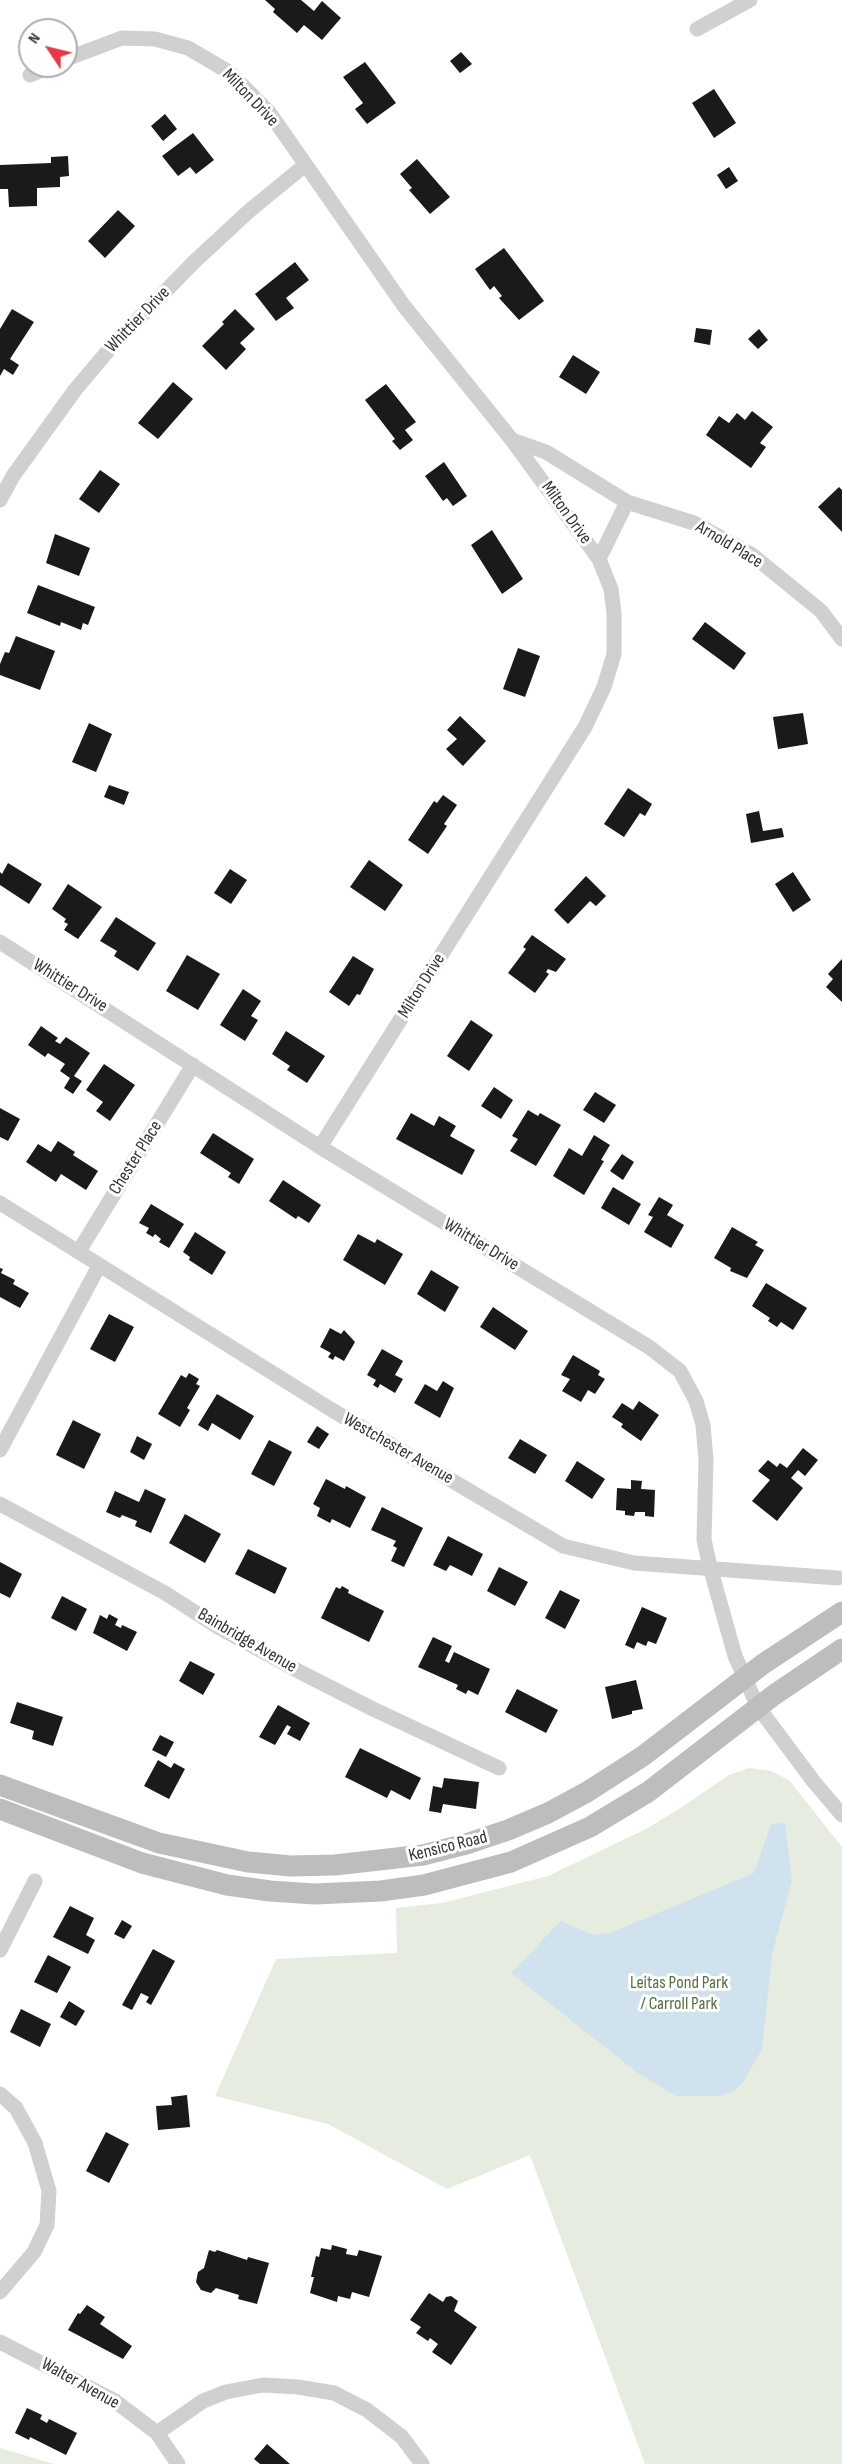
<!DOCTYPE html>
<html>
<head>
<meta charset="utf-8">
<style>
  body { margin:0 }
  #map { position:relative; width:842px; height:2464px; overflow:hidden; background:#fff; font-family:"Sofia Sans Condensed",sans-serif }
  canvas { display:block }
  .north { position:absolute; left:18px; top:18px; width:60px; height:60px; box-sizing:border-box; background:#fff; border:2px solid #adadad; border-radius:50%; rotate:305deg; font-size:16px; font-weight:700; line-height:24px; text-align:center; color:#333 }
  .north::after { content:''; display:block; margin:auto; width:21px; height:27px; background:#e63946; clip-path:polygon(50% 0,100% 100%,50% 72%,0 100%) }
</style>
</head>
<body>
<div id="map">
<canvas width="842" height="2464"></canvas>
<div class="north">N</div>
</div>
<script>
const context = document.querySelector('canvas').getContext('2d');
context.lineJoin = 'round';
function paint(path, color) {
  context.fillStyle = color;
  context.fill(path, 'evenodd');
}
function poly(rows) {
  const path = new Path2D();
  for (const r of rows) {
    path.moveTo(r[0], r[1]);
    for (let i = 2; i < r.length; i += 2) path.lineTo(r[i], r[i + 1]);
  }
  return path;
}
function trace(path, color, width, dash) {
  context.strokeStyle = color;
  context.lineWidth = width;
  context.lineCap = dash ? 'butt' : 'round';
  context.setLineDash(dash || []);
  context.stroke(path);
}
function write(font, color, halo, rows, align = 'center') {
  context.font = font + ' "Sofia Sans Condensed",sans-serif';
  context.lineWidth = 6;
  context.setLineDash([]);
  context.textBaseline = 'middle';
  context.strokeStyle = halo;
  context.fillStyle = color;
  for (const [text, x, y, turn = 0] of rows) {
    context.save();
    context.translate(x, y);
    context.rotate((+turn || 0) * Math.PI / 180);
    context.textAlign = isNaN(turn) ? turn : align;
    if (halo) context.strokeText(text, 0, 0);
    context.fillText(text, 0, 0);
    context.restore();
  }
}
paint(poly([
  [749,1768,771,1771,789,1780,842,1847,842,2464,645,2464,530,2155,447,2189,328,2124,215,2096,276,1959,397,1953,396,1908,442,1903,548,1876,646,1829,679,1809,729,1775],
  [0,2448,54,2464,0,2464]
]), '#e6ecdf');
paint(poly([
  [785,1823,792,1881,772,1954,762,2049,744,2081,734,2091,716,2096,676,2096,638,2073,511,1973,561,1921,593,1935,610,1933,754,1873,771,1824]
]), '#cfe2ee');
paint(poly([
  [265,0,301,0,314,11,322,1,341,18,322,40,304,25,297,33,273,12,275,9],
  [461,52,472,64,460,73,450,61],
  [365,62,396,103,367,124,355,109,363,103,343,77],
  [714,89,736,123,714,138,692,103],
  [165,114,177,129,163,141,151,126],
  [193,133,214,160,196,174,190,167,178,176,162,156],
  [68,156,69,176,60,177,60,187,37,188,37,206,9,207,8,189,0,189,0,165,51,163,51,157],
  [417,159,450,197,430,214,409,190,412,188,400,174],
  [729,167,738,181,726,189,717,175],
  [118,210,135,226,105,258,88,241],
  [504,248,544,301,519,320,499,298,502,296,494,286,490,290,475,269],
  [295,262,309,280,286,298,294,308,276,321,255,294],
  [12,309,34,322,10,359,19,365,13,375,4,369,0,376,0,329],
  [235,309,255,329,240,343,246,349,226,370,202,346,224,324,222,322],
  [696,328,712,330,710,345,694,342],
  [759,329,768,340,758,349,748,339],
  [573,355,600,372,586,394,559,377],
  [173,382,193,399,158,439,138,423],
  [386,384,416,422,405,430,413,440,400,450,392,441,395,439,365,400],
  [752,411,773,427,760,443,766,447,751,468,706,435,719,416,729,423,737,413,745,420],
  [444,462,467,496,453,506,447,498,443,501,425,476],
  [100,470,120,484,99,513,79,499],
  [839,487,842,490,842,532,818,507],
  [492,530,523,579,502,594,471,545],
  [55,534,90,548,79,576,46,563],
  [38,585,95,607,88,625,83,623,81,630,61,622,60,626,27,613],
  [705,622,746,653,734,670,692,639],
  [16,636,55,651,40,690,0,675,0,664,5,652,9,653],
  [518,648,540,656,525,697,503,689],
  [803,713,808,744,778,749,773,717],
  [460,716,486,741,463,766,446,749,457,739,447,730],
  [89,723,112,734,96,772,72,762],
  [109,785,129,792,124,805,104,797],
  [628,788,652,804,645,816,640,813,624,837,604,824],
  [443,795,457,805,444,824,447,826,428,854,408,840,434,801,437,803],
  [759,811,763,831,782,828,784,837,751,843,746,814],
  [369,860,403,885,385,911,350,887],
  [8,863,42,884,29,904,0,885,0,872,2,874],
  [230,869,247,880,231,904,214,893],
  [793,872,811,900,793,912,775,884],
  [586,876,606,896,596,906,590,901,568,924,554,910],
  [68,884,102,907,78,939,64,930,68,924,64,922,66,919,52,909],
  [116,917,156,943,138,971,114,956,117,951,100,941],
  [532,935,566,959,556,972,548,969,546,972,549,974,535,993,508,973,526,949,523,947],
  [187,955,220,974,198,1010,166,991],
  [353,956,374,969,360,995,357,994,349,1006,329,992],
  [842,959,842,1002,826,987,833,979,828,974],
  [243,989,261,1001,251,1016,258,1020,245,1041,220,1025],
  [471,1020,493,1035,469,1071,447,1056],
  [41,1026,58,1038,55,1041,60,1044,66,1037,90,1053,74,1076,82,1081,73,1094,64,1088,70,1078,60,1071,65,1064,48,1053,45,1057,28,1045],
  [286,1031,325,1056,307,1083,287,1070,290,1066,272,1054],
  [104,1064,135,1085,110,1121,96,1111,103,1102,86,1090],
  [494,1087,513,1100,501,1119,481,1106],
  [595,1092,616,1105,604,1123,583,1110],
  [0,1108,20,1119,8,1141,0,1137],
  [528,1110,538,1116,540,1113,561,1125,536,1166,510,1151,518,1139,512,1136],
  [411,1113,434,1126,439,1116,456,1126,450,1136,475,1150,462,1175,396,1139],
  [213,1133,254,1159,239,1184,228,1177,231,1173,200,1153],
  [594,1135,610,1145,601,1160,604,1161,584,1195,553,1176,569,1148,582,1156],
  [58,1141,75,1152,73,1155,98,1171,86,1190,61,1174,56,1182,26,1162,38,1144,51,1152],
  [622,1154,634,1162,623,1180,610,1171],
  [283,1180,321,1205,309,1223,298,1216,296,1219,269,1201],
  [613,1187,641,1204,629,1225,601,1208],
  [659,1197,673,1205,667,1215,684,1225,671,1248,644,1232,653,1217,648,1215],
  [151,1204,184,1224,169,1248,159,1242,161,1239,155,1234,153,1237,146,1233,149,1228,139,1223],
  [732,1227,758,1242,755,1245,764,1250,747,1278,730,1271,731,1268,714,1258],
  [195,1232,226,1252,212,1275,189,1260,190,1257,183,1252],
  [358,1234,375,1243,377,1239,403,1254,385,1285,343,1260],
  [0,1268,3,1269,1,1273,15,1280,13,1284,29,1293,20,1308,0,1297],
  [431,1270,459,1287,445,1312,417,1294],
  [766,1283,807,1308,793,1330,781,1322,777,1327,768,1321,770,1318,752,1306],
  [493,1307,528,1331,515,1350,480,1327],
  [109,1314,134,1327,115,1362,90,1349],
  [330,1328,341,1334,344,1330,355,1342,344,1361,335,1356,333,1360,328,1357,331,1353,320,1347],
  [382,1349,403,1361,395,1375,403,1379,395,1393,380,1384,378,1388,373,1385,376,1380,367,1375],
  [573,1355,600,1371,598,1375,605,1379,595,1394,588,1390,581,1402,562,1391,570,1379,561,1375],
  [189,1373,199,1379,196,1384,200,1386,187,1408,190,1410,180,1427,158,1414,181,1375,186,1378],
  [443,1381,454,1388,440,1418,414,1403,425,1384,437,1391],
  [217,1394,254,1416,240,1440,212,1423,208,1431,198,1425],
  [639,1401,659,1415,641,1441,621,1427,623,1424,612,1417,622,1403,633,1410],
  [73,1420,101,1434,84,1469,56,1455],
  [317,1426,329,1434,319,1449,307,1442],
  [137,1436,152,1444,144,1460,130,1452],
  [520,1439,547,1455,535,1474,508,1458],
  [269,1440,292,1452,274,1486,251,1474],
  [803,1448,818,1460,805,1476,798,1470,791,1478,803,1488,777,1521,752,1501,770,1480,758,1471,768,1460,777,1467,780,1463,787,1468],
  [577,1461,605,1479,592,1499,565,1481],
  [326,1479,345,1489,346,1486,366,1497,350,1528,332,1519,330,1523,317,1516,320,1508,313,1504],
  [631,1480,642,1481,641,1489,655,1490,654,1517,645,1516,645,1512,635,1512,634,1516,625,1515,625,1511,616,1510,617,1488,631,1489],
  [145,1489,166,1499,151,1533,135,1526,137,1521,122,1515,120,1518,106,1512,115,1491,139,1502],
  [382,1507,423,1528,404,1567,391,1561,397,1548,393,1546,396,1541,371,1530],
  [185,1514,221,1534,205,1563,169,1543],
  [448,1536,483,1554,472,1576,450,1565,446,1571,433,1565],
  [248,1549,287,1568,275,1594,235,1574],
  [0,1562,22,1574,10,1598,0,1593],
  [499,1567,528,1582,515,1606,487,1591],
  [342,1586,349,1590,348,1593,384,1611,369,1642,321,1618,336,1587,340,1589],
  [560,1590,580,1600,565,1629,545,1618],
  [62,1596,87,1609,76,1631,51,1618],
  [642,1607,667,1618,656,1644,648,1641,646,1646,637,1642,634,1649,625,1645],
  [109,1614,118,1619,115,1625,121,1628,122,1625,137,1632,127,1651,93,1633,100,1615,107,1619],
  [433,1637,452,1646,445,1661,449,1663,454,1652,490,1669,478,1695,468,1690,466,1694,456,1689,458,1685,418,1667],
  [190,1661,215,1674,203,1695,179,1681],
  [636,1680,643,1709,632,1711,632,1714,612,1719,605,1687],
  [517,1689,558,1710,546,1733,505,1712],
  [17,1702,63,1717,53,1746,32,1739,34,1731,10,1723],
  [278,1705,310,1723,300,1741,287,1734,291,1727,287,1725,275,1745,259,1737],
  [160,1735,174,1742,166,1757,152,1750],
  [360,1748,421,1778,410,1800,391,1790,387,1798,345,1777],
  [158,1760,171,1768,174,1763,185,1769,169,1799,144,1786],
  [444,1778,479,1782,476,1809,443,1804,441,1813,429,1811,433,1786,442,1788],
  [70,1906,94,1918,86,1935,95,1940,88,1954,53,1937],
  [122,1920,132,1926,124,1939,114,1934],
  [153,1949,175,1961,151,2005,146,2002,149,1997,141,1993,132,2010,122,2005],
  [48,1955,71,1967,57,1993,34,1982],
  [69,2001,85,2011,76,2026,60,2017],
  [21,2009,51,2024,40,2047,10,2032],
  [187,2095,190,2127,158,2130,156,2106,172,2105,171,2097],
  [106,2132,129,2144,109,2183,86,2171],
  [332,2245,347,2249,346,2254,357,2256,359,2250,382,2256,369,2297,352,2292,350,2299,338,2296,337,2302,310,2293,314,2277,311,2277,316,2256,319,2257,321,2248,331,2250],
  [209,2250,215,2252,217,2250,247,2260,248,2257,269,2263,257,2304,238,2299,239,2295,216,2288,211,2293,201,2290,196,2282,198,2272,204,2268],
  [429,2293,443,2302,446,2297,451,2296,458,2301,454,2311,477,2327,451,2365,432,2352,438,2344,430,2338,428,2341,416,2333,421,2327,410,2320],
  [87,2305,105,2317,100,2324,132,2346,123,2359,68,2330,78,2313,80,2314],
  [27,2408,42,2415,40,2419,47,2423,49,2419,77,2433,66,2455,30,2437,29,2440,15,2433],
  [267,2444,290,2464,260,2464,254,2459]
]), '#1a1a1a');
trace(poly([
  [697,29,750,0],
  [66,59,122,38,155,39,188,48,229,72,269,112,404,306,512,440,599,559,611,589,614,613,614,654,604,687,585,727,320,1147],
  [30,75,51,66],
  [512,440,546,452,627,502,694,523,751,554,821,611,842,639],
  [0,500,13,476,75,390,112,346,194,262,249,211,304,166],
  [599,559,627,502],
  [0,942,320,1147,649,1347,680,1371,696,1401,703,1425,706,1460,704,1540,710,1567,735,1656,758,1707,814,1782,842,1815],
  [0,1203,332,1410,563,1546,634,1563,838,1578],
  [79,1251,193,1065],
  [0,1450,99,1266],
  [0,1504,165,1593,218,1627,300,1672,373,1709,499,1768],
  [0,1950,35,1881],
  [0,2094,16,2108,35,2143,49,2191,47,2225,34,2252,0,2292],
  [0,2342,115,2401,157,2433,178,2464],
  [157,2433,203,2401,226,2392,263,2385,298,2387,334,2393,367,2410,402,2437,422,2464]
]), '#d0d0d0', 15);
trace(poly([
  [0,1785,159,1843,248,1862,291,1866,335,1865,423,1855,466,1844,508,1830,548,1813,587,1792,643,1756,763,1664,842,1612],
  [0,1809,142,1863,227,1885,270,1891,315,1894,381,1891,424,1885,511,1862,590,1827,648,1792,774,1695,842,1649]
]), '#bdbdbd', 21);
write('18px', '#333', '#fff', [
  ["Milton Drive",250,98,46],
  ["Whittier Drive",138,320,-46],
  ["Milton Drive",566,513,54],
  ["Arnold Place",729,545,31],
  ["Whittier Drive",70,986,32],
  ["Milton Drive",422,986,-58],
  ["Chester Place",136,1158,-58],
  ["Whittier Drive",481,1245,31],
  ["Westchester Avenue",398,1449,30],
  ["Bainbridge Avenue",247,1641,30],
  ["Kensico Road",448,1847,-14],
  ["Walter Avenue",80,2384,29]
]);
write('18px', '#56703f', '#fff', [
  ["Leitas Pond Park",679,1983],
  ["/ Carroll Park",679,2004]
]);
</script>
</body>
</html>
